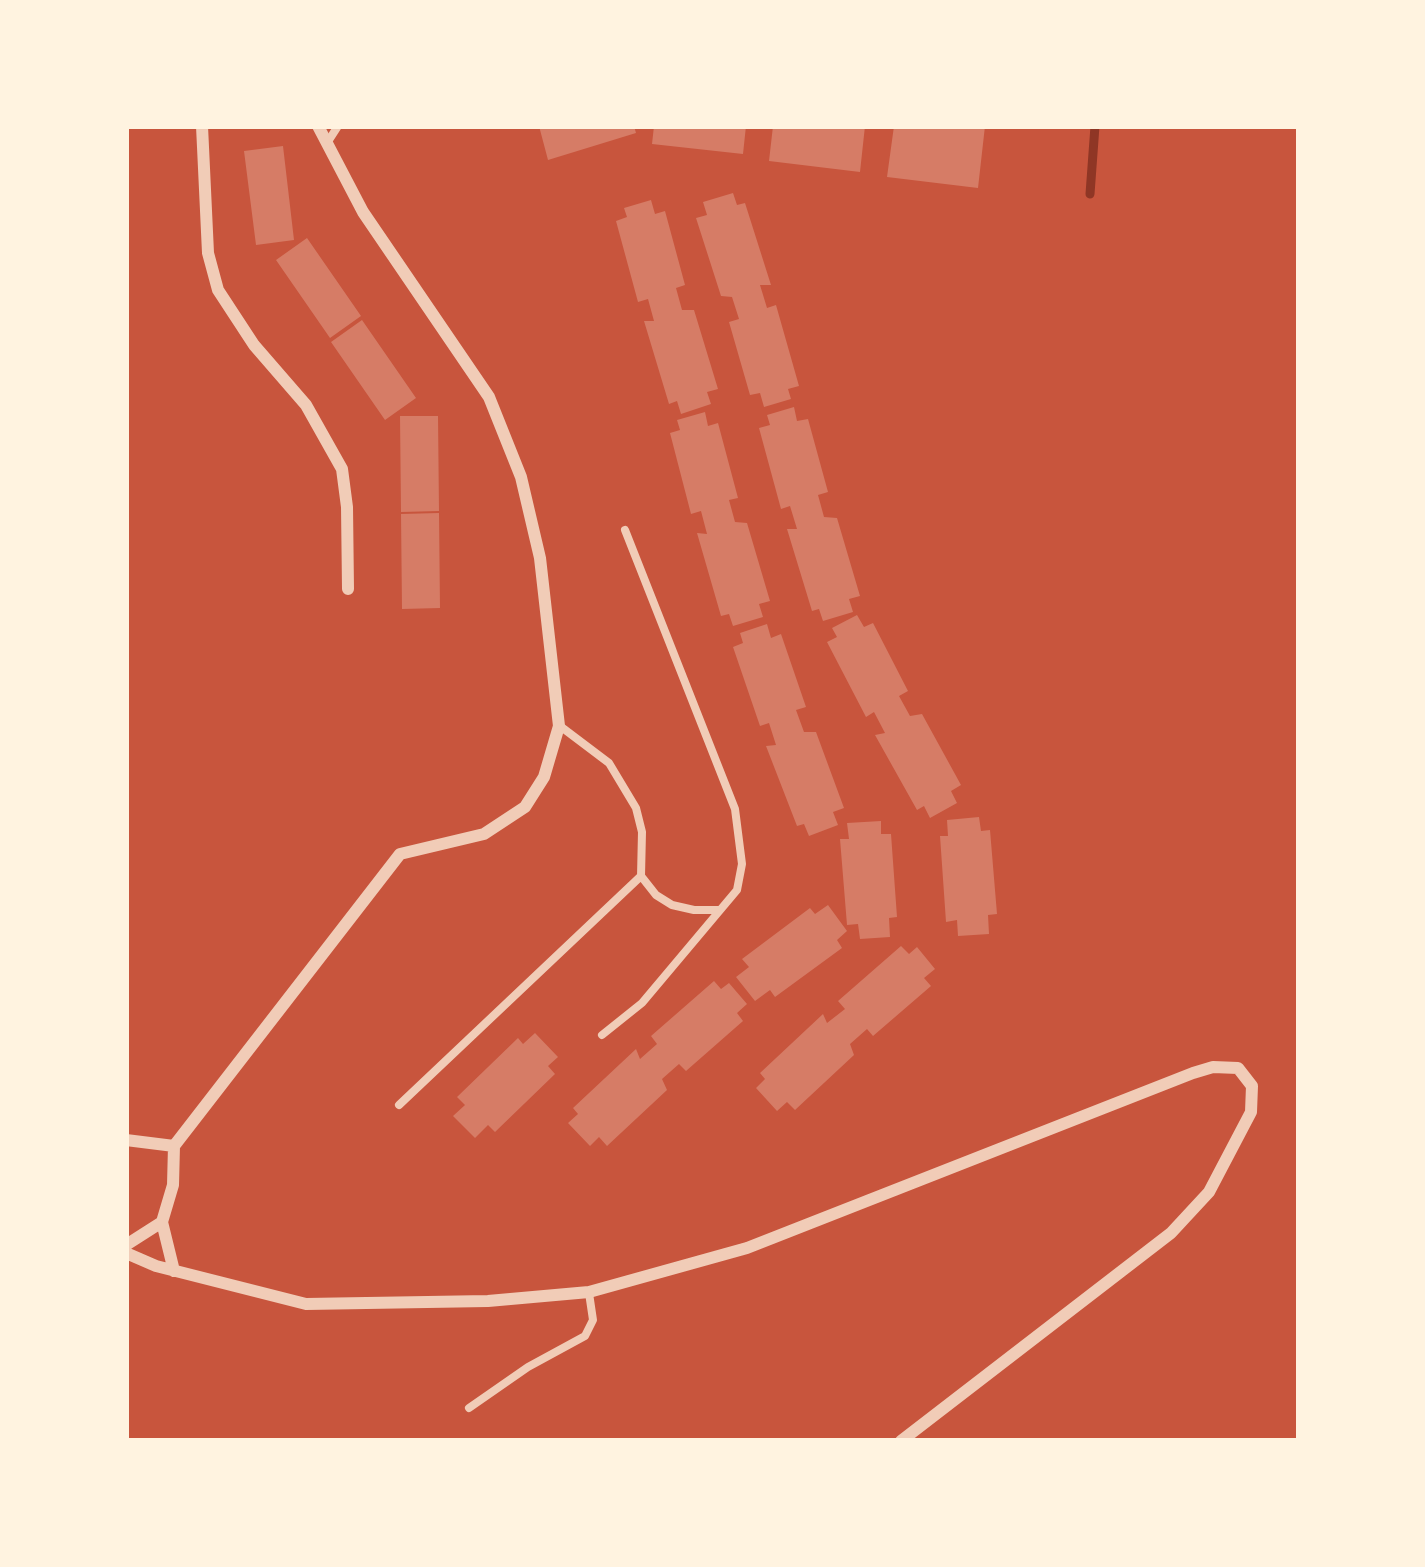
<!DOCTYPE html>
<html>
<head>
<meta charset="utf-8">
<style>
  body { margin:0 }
  #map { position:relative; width:1425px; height:1567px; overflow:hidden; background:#c8553d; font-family:"PT Sans Narrow",sans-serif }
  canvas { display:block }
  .frame { position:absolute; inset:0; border:129px solid #fff3e0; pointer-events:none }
</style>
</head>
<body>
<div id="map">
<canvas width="1425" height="1567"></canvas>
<div class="frame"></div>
</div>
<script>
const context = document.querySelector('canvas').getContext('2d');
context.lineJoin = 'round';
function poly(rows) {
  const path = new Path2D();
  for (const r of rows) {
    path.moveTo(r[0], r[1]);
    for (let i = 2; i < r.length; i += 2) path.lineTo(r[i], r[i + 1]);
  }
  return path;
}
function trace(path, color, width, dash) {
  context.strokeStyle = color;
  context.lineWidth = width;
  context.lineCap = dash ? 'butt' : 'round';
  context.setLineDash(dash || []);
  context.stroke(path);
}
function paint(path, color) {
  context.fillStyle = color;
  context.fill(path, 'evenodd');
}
trace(poly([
  [1090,194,1095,126]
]), '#8f3625', 9);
paint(poly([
  [539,126,634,126,636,133,548,160],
  [654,126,746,126,743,154,652,144],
  [773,126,865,126,860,172,769,161],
  [894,126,985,126,978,188,887,177],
  [283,146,294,240,256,245,244,151],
  [733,193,737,205,745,203,771,285,760,285,767,308,776,305,799,386,788,389,791,399,764,407,760,393,750,395,729,322,739,319,732,297,721,296,696,218,707,215,703,202],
  [651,200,655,214,665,211,685,285,676,288,682,310,694,310,718,389,707,392,711,404,681,414,677,401,669,404,644,321,654,321,648,299,638,302,616,221,627,217,624,208],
  [307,238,361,316,330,338,276,260],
  [362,320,416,398,385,420,331,342],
  [794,407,797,421,808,419,828,492,818,495,824,517,837,518,860,596,849,599,853,612,823,621,819,609,812,611,787,529,797,529,790,506,781,509,759,428,770,425,767,415],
  [705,412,708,426,718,423,738,498,729,500,735,522,747,523,770,601,759,604,763,617,733,626,729,614,721,616,697,533,707,534,701,511,691,514,670,433,680,430,677,420],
  [400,416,438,416,439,511,401,512],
  [439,513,440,608,402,609,401,514],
  [857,615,864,627,873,623,908,691,899,696,910,716,922,714,961,785,951,791,957,803,930,818,924,806,917,810,875,735,885,733,874,712,866,717,827,642,837,637,832,628],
  [767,624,771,638,781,634,806,707,796,710,804,732,816,732,844,808,833,812,838,825,809,836,804,824,797,826,766,746,776,745,769,723,760,726,733,647,743,643,740,633],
  [979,817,981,831,990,830,997,914,988,915,989,934,958,936,957,920,946,922,940,836,948,836,947,820],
  [881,821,881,834,891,834,897,917,889,918,890,937,860,939,858,924,847,925,840,839,849,839,847,823],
  [828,905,847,931,837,940,842,948,775,997,770,990,755,1001,736,977,749,967,742,959,810,908,815,914],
  [901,946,909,954,917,947,935,969,924,978,931,986,873,1036,867,1029,850,1044,854,1055,795,1110,787,1102,777,1111,756,1088,765,1079,760,1073,823,1014,827,1023,845,1009,838,1001],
  [714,981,721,989,729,983,747,1004,737,1013,743,1021,686,1071,679,1064,662,1079,667,1090,607,1146,599,1137,590,1146,568,1123,578,1114,573,1108,636,1049,640,1059,657,1044,651,1036],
  [535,1033,558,1057,548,1066,555,1074,495,1132,488,1125,475,1138,453,1116,465,1105,457,1097,518,1038,523,1044]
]), '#d67c66');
trace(poly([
  [327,143,338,126],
  [560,726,609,763,636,808,642,832,641,876,656,895,672,905,694,910,719,910],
  [602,1035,642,1003,737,890,742,864,735,809,625,530],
  [399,1105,641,876],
  [469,1408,528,1367,585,1336,593,1320,589,1293]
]), '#f1ccb7', 8);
trace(poly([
  [202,126,208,253,218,290,254,345,306,405,342,469,347,507,348,589],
  [126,1140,174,1146],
  [162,1222,174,1271],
  [126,1245,162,1222,173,1185,174,1146,400,854,484,834,525,807,544,777,559,726,540,558,521,477,489,397,363,212,318,126],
  [126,1253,156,1266,306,1304,488,1301,589,1292,747,1248,1193,1073,1213,1067,1238,1068,1252,1086,1251,1112,1209,1192,1171,1233,901,1441]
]), '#f1ccb7', 12);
</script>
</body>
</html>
